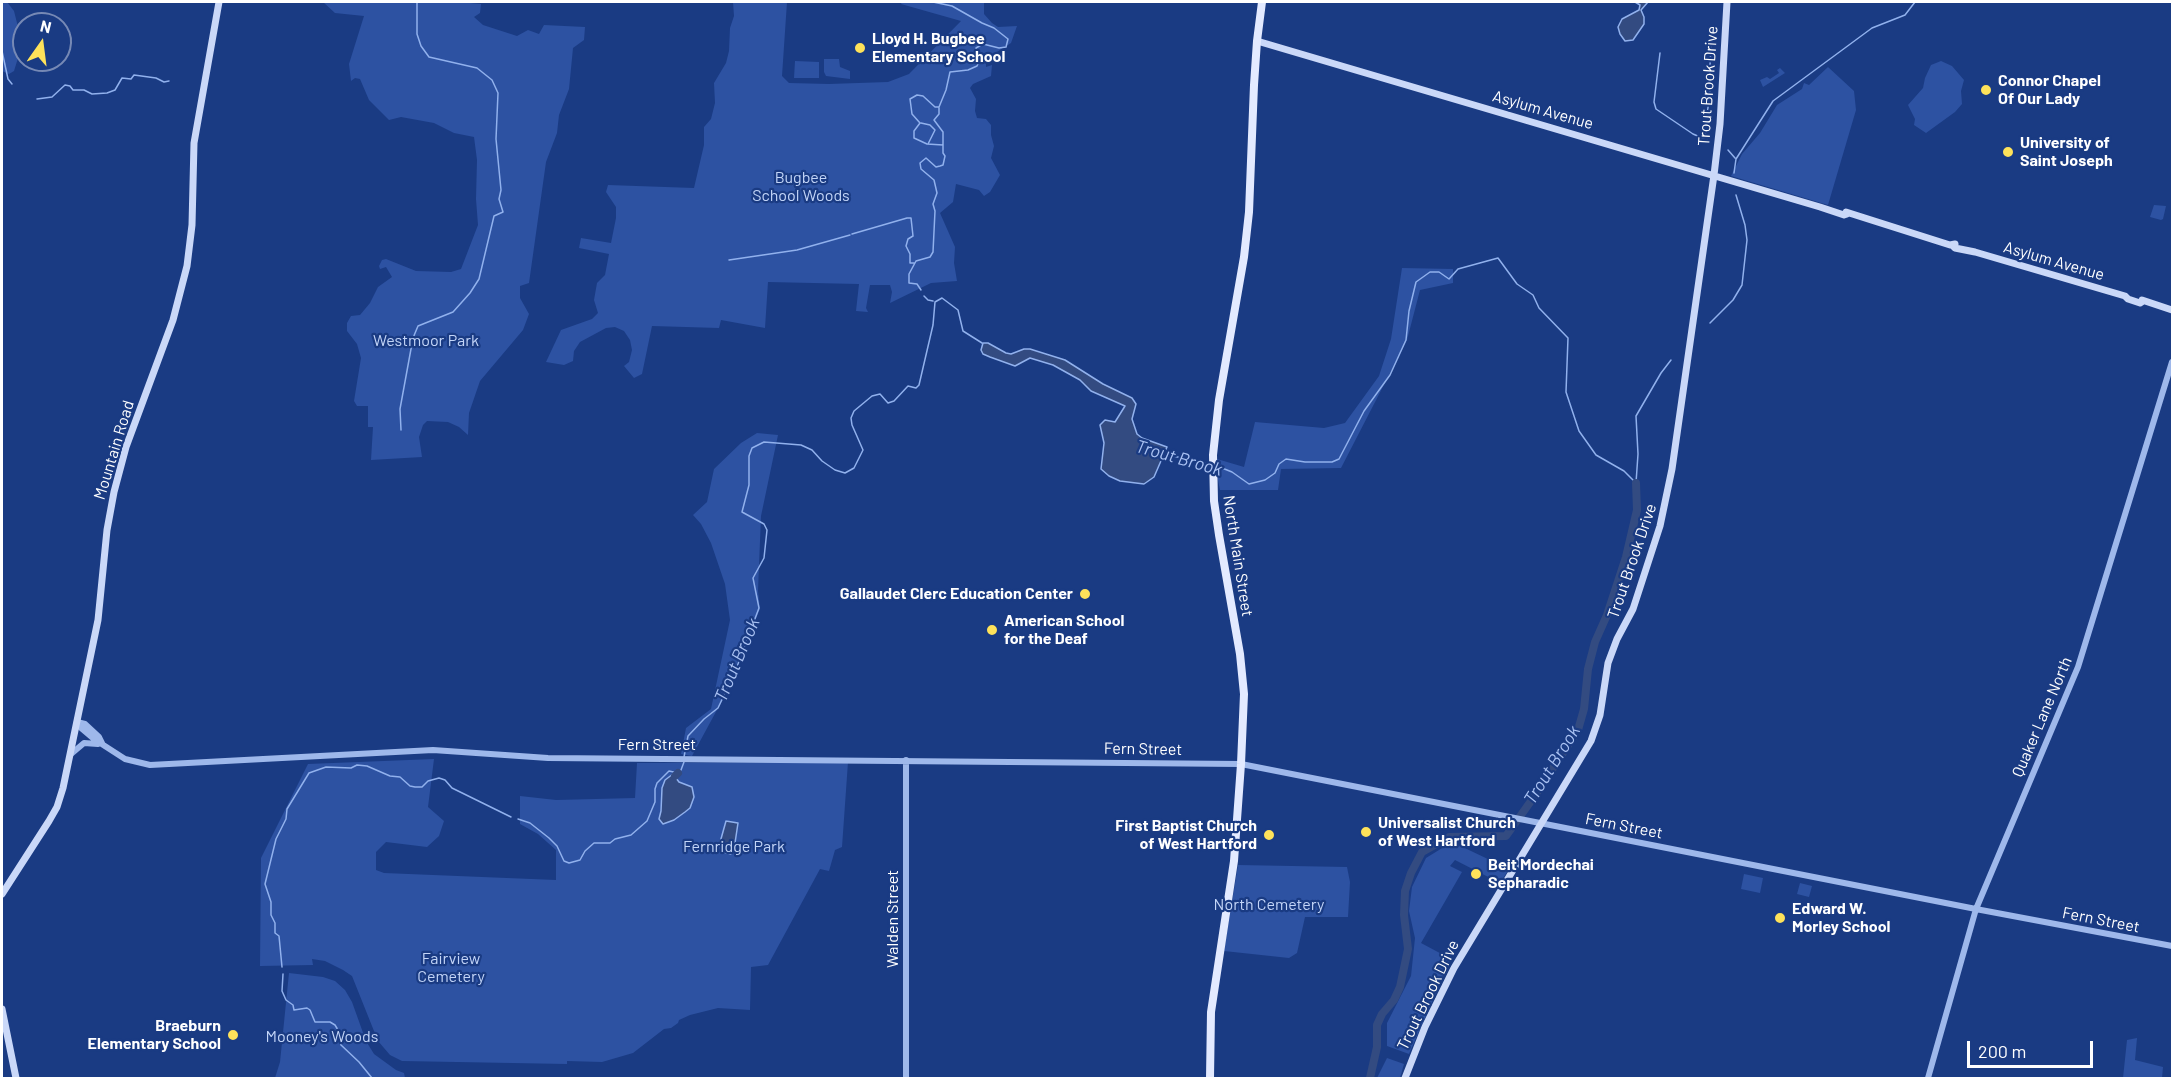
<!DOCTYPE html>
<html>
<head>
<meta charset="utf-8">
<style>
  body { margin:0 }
  #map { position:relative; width:2174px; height:1080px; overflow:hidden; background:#1a3b83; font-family:Barlow,sans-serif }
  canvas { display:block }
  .frame { position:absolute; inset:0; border:3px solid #fff; pointer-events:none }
  .north { position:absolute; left:12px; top:12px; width:60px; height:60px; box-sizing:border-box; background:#1a3b83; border:2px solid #7689b5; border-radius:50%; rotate:14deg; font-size:16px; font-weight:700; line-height:24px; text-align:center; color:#fff }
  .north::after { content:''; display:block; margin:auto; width:21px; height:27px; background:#fee25a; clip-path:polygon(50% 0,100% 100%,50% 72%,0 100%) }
  .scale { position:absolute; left:1967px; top:1041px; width:126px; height:27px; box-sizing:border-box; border:3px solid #fff; border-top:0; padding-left:8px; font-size:18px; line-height:21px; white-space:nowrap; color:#fff; -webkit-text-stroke:4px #1a3b83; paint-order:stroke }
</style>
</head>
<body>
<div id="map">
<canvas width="2174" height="1080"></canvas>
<div class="frame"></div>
<div class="north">N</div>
<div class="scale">200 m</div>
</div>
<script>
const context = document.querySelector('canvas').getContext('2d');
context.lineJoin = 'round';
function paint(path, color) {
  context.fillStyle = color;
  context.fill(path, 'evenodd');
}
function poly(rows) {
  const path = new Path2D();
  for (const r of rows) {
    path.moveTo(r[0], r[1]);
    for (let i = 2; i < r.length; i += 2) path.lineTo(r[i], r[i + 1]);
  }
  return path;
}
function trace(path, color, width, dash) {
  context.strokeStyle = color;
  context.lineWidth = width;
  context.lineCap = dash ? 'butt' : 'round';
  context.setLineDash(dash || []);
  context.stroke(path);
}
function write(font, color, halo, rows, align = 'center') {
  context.font = font + ' Barlow,sans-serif';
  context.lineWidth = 4.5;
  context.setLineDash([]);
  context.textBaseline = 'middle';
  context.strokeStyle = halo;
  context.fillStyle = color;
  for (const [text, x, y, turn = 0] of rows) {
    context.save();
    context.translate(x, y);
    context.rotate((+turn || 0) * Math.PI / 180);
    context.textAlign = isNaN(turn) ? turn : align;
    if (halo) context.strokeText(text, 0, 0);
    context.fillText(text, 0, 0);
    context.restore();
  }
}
paint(poly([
  [2,2,7,2,14,11,19,31,24,36,24,55,18,58,14,71,9,74,2,71],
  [323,2,470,2,470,3,481,4,480,13,474,17,483,25,517,36,528,30,539,34,544,25,585,27,584,40,573,48,569,89,559,115,557,133,546,162,529,283,520,286,520,298,529,314,523,330,480,381,469,413,468,435,459,427,448,422,427,421,423,425,419,437,422,457,371,460,373,427,368,427,368,406,357,406,354,401,361,358,357,344,347,331,347,323,351,316,360,315,370,303,378,287,392,277,386,267,380,269,379,266,382,260,386,259,416,271,451,272,461,269,478,225,476,199,477,160,474,137,454,133,434,123,401,117,389,120,369,100,360,79,355,78,351,81,349,64,364,16,335,13],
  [733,2,787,2,782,76,789,83,829,84,888,82,909,74,961,21,901,4,902,2,984,2,984,14,992,23,998,27,1017,26,1011,43,986,59,986,67,992,65,991,76,973,84,970,88,976,99,975,111,977,118,986,119,991,125,991,135,994,146,991,158,1000,175,990,192,984,196,979,190,956,184,953,202,940,213,955,247,954,263,957,281,931,283,890,303,892,292,890,285,870,285,866,308,868,312,856,311,859,284,768,282,765,328,721,320,719,328,652,326,642,374,634,378,624,366,629,362,632,350,630,340,624,331,615,327,606,328,580,342,574,351,573,361,564,365,546,362,561,330,592,319,598,313,594,300,597,283,605,275,609,254,579,248,581,238,611,243,616,218,616,207,606,192,608,185,694,188,704,145,704,127,711,119,715,103,714,83,726,63,729,51,730,28,734,16],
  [824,59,839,59,840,67,850,71,850,79,826,76,824,72],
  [795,61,819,62,819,78,794,78],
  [1941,61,1952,66,1964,80,1961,91,1962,104,1955,112,1926,133,1914,125,1915,119,1908,105,1923,88,1925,78,1931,65],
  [1828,67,1854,91,1856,110,1828,205,1731,176,1742,154,1760,133,1777,105,1802,89,1804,83,1809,85],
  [1780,68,1785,73,1763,87,1760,80,1767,77,1770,79,1779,73,1777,70],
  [2154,205,2166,206,2163,219,2161,220,2150,217],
  [1402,268,1453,269,1453,283,1420,290,1407,340,1341,468,1281,469,1278,490,1220,490,1217,475,1217,459,1244,467,1255,422,1324,428,1345,423,1379,376,1391,339],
  [757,433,778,435,761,516,758,591,760,609,718,708,692,756,681,754,686,728,711,709,730,620,725,584,711,543,701,524,693,515,707,502,714,469,741,443],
  [434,759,428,807,444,821,439,836,427,847,386,842,376,852,376,870,384,873,556,880,556,850,538,834,520,824,520,796,556,800,635,798,637,763,848,762,842,847,835,850,829,871,820,869,768,965,751,967,750,1010,718,1008,690,1015,679,1020,678,1023,671,1028,664,1029,633,1053,602,1062,567,1061,567,1064,402,1061,390,1055,378,1041,352,976,343,970,325,961,312,959,313,965,260,966,261,858,308,764],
  [1452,842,1509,869,1500,883,1455,860,1450,866,1462,872,1421,943,1451,959,1409,1054,1387,1046,1387,1023,1411,976,1415,938,1409,911,1412,887,1426,858],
  [1238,865,1347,867,1350,882,1348,917,1305,917,1297,953,1289,958,1224,951],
  [1744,874,1763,878,1760,893,1741,889],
  [1800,883,1812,886,1809,897,1797,894],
  [289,973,323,977,335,981,345,990,352,1002,366,1041,374,1054,396,1070,404,1073,405,1078,275,1078,280,1062],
  [2137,1038,2135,1060,2163,1067,2162,1078,2123,1078,2127,1040],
  [1387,1058,1404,1064,1400,1078,1377,1078]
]), '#2d52a2');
const water = poly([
  [1635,2,1648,2,1641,10,1644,17,1644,24,1633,40,1625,41,1620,34,1618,27,1622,19,1639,10,1640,5,1635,2],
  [983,343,988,343,1006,353,1011,354,1024,349,1030,349,1065,360,1103,384,1132,398,1136,404,1132,419,1137,434,1142,438,1167,447,1154,477,1144,484,1120,481,1109,476,1101,469,1104,443,1100,425,1105,420,1115,422,1125,406,1091,391,1080,380,1053,365,1030,358,1015,366,990,357,983,354,981,350,983,343],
  [673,774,679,782,692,787,694,797,690,808,685,812,674,820,663,824,659,819,661,811,662,788,665,780,673,774],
  [726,821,738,823,735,843,729,844,731,854,723,852,719,846,726,821]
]);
paint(water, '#334b81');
trace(water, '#91b1ed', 1.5);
trace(poly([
  [2,35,2,51,8,79,12,84],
  [1660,53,1654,102,1656,109,1693,134,1707,140],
  [37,99,52,97,65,85,70,86,73,90,84,90,92,94,107,93,115,90,122,78,131,79,134,75,156,78,164,82,169,81],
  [939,108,939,114,934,120,943,132,943,145],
  [921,123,930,125,935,130,928,144],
  [1707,140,1705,132,1710,91,1709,84,1711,46],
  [1728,150,1735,158],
  [1734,173,1736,159,1773,101,1872,28,1905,15,1915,2],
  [852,234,907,218,911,218,913,236,908,239,906,246,910,254,910,263,914,263],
  [729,260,797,250,850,235],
  [921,290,917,284,909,283,909,274,916,261,930,257,933,252,935,211,933,204,937,193,934,180,921,169,920,163,926,158,936,167,940,166,943,165,945,156,943,153,943,145,927,144,914,138,914,131,920,123,912,114,910,99,917,95,923,96,935,107,939,107,946,90,950,72,968,70,977,66,980,59,976,48,983,44,999,48,1006,47,1008,39,994,28,982,23,952,6,933,2],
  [924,296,928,300,933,301],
  [1710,323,1733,300,1742,285,1747,240,1745,225,1736,195],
  [401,430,400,409,413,338,418,326,453,312,470,293,479,279,494,216,503,212,499,199,501,190,496,139,498,93,492,80,477,68,429,57,421,46,417,34,417,2],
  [1164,454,1209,464],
  [1217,466,1232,472,1249,484,1265,480,1275,473,1279,464,1286,459,1305,462,1332,462,1339,459,1364,411,1390,375,1406,340,1409,311,1416,282,1430,272,1439,272,1449,279,1458,269,1498,258,1517,284,1533,295,1539,308,1568,338,1566,392,1579,431,1596,455,1624,471,1636,483],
  [1636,483,1638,454,1636,416,1661,373,1671,360],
  [684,757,688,736,704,719,718,708,735,672,759,608,753,578,764,558,767,530,764,524,742,512,749,485,749,456,752,448,764,442,801,445,812,450,822,461,835,470,845,473,854,468,863,450,852,425,851,418,854,411,872,396,880,394,888,403,894,401,908,386,916,388,919,385,933,325,935,302,942,298,958,310,963,331,982,343],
  [518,819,530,823,549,838,557,846,564,861,569,863,580,860,585,851,594,843,610,843,615,839,631,835,647,821,655,802,655,789,657,783,669,771,678,773,681,770,684,762],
  [282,967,279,936,275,933,275,923,271,915,271,902,265,884,276,839,286,819,287,809,309,773,326,767,351,768,357,765,367,766,390,776,400,777,410,786,415,787,422,787,428,781,439,778,445,780,452,788,511,817],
  [283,974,282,991,286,1000,293,1005,294,1010,307,1008,310,1010,315,1022,330,1022,335,1025,338,1030,341,1045,359,1062,372,1078]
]), '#91b1ed', 1.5);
trace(poly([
  [675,776,678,773],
  [1370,1078,1377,1047,1377,1025,1382,1014,1394,1000,1400,987,1408,949,1404,915,1405,891,1411,873,1422,852,1449,837,1506,836,1536,794,1578,730,1584,709,1588,669,1595,642,1607,615,1626,557,1637,510,1636,483]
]), '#334b81', 8);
trace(poly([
  [77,722,81,728,94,739,125,759,150,765,433,750,548,758,1241,764,1981,910,2172,946],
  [77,722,85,724,99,737,102,743],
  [71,754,84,743,98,744],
  [906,1078,906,760],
  [1928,1078,1976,909,2078,667,2172,362]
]), '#9eb8eb', 6);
trace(poly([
  [1257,41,1820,207,1844,215,1847,214],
  [1846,212,1950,245,1955,244],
  [1952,245,1955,248,1975,252,2125,296,2128,299,2140,303,2143,301],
  [2142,300,2172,310],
  [2,894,49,821,57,807,63,788,98,620,107,530,114,492,126,447,173,320,187,266,192,225,194,143,219,2],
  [2,1009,16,1078],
  [1405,1078,1425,1027,1454,968,1591,741,1600,715,1608,663,1617,639,1633,609,1660,526,1672,469,1714,175,1720,124,1727,2]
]), '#cad8f8', 7);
trace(poly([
  [1210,1078,1211,1012,1234,861,1241,764,1244,694,1240,654,1219,535,1214,501,1213,455,1219,400,1244,257,1249,212,1254,85,1257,41,1262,2]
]), '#e3eaff', 8);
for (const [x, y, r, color] of [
  [860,48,6,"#fee25a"],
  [1986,90,6,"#fee25a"],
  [2008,152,6,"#fee25a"],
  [1085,594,6,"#fee25a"],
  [992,630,6,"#fee25a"],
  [1366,832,6,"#fee25a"],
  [1269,835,6,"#fee25a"],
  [1476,874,6,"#fee25a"],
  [1780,918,6,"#fee25a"],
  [233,1035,6,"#fee25a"]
]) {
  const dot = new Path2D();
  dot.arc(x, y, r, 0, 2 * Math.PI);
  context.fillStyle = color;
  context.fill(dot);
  trace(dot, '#1a3b83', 2);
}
write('bold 16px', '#fff', '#1a3b83', [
  ["Lloyd H. Bugbee",872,39],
  ["Elementary School",872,57],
  ["Connor Chapel",1998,81],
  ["Of Our Lady",1998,99],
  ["University of",2020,143],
  ["Saint Joseph",2020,161],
  ["Gallaudet Clerc Education Center",1073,594,"right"],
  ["American School",1004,621],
  ["for the Deaf",1004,639],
  ["Universalist Church",1378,823],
  ["of West Hartford",1378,841],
  ["First Baptist Church",1257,826,"right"],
  ["of West Hartford",1257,844,"right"],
  ["Beit Mordechai",1488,865],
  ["Sepharadic",1488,883],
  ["Edward W.",1792,909],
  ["Morley School",1792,927],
  ["Braeburn",221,1026,"right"],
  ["Elementary School",221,1044,"right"]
], 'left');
write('16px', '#fff', '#1a3b83', [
  ["Trout Brook Drive",1708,86,-86],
  ["Asylum Avenue",1543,110,16],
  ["Asylum Avenue",2054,261,16],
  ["Mountain Road",114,450,-73],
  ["North Main Street",1238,556,81],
  ["Trout Brook Drive",1632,561,-71],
  ["Quaker Lane North",2042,717,-67],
  ["Fern Street",657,745],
  ["Fern Street",1143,749,1],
  ["Fern Street",1624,826,11],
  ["Walden Street",893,919,-90],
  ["Fern Street",2101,920,11],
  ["Trout Brook Drive",1428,995,-64]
]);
write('16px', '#c3d5f8', '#1a3b83', [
  ["Bugbee",801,178],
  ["School Woods",801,196],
  ["Westmoor Park",426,341],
  ["Fernridge Park",734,847],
  ["North Cemetery",1269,905],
  ["Fairview",451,959],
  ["Cemetery",451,977],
  ["Mooney's Woods",322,1037]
]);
write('italic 18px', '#aac2f3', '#1a3b83', [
  ["Trout Brook",1179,458,16],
  ["Trout Brook",737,660,-67],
  ["Trout Brook",1552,765,-58]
]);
</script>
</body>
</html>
